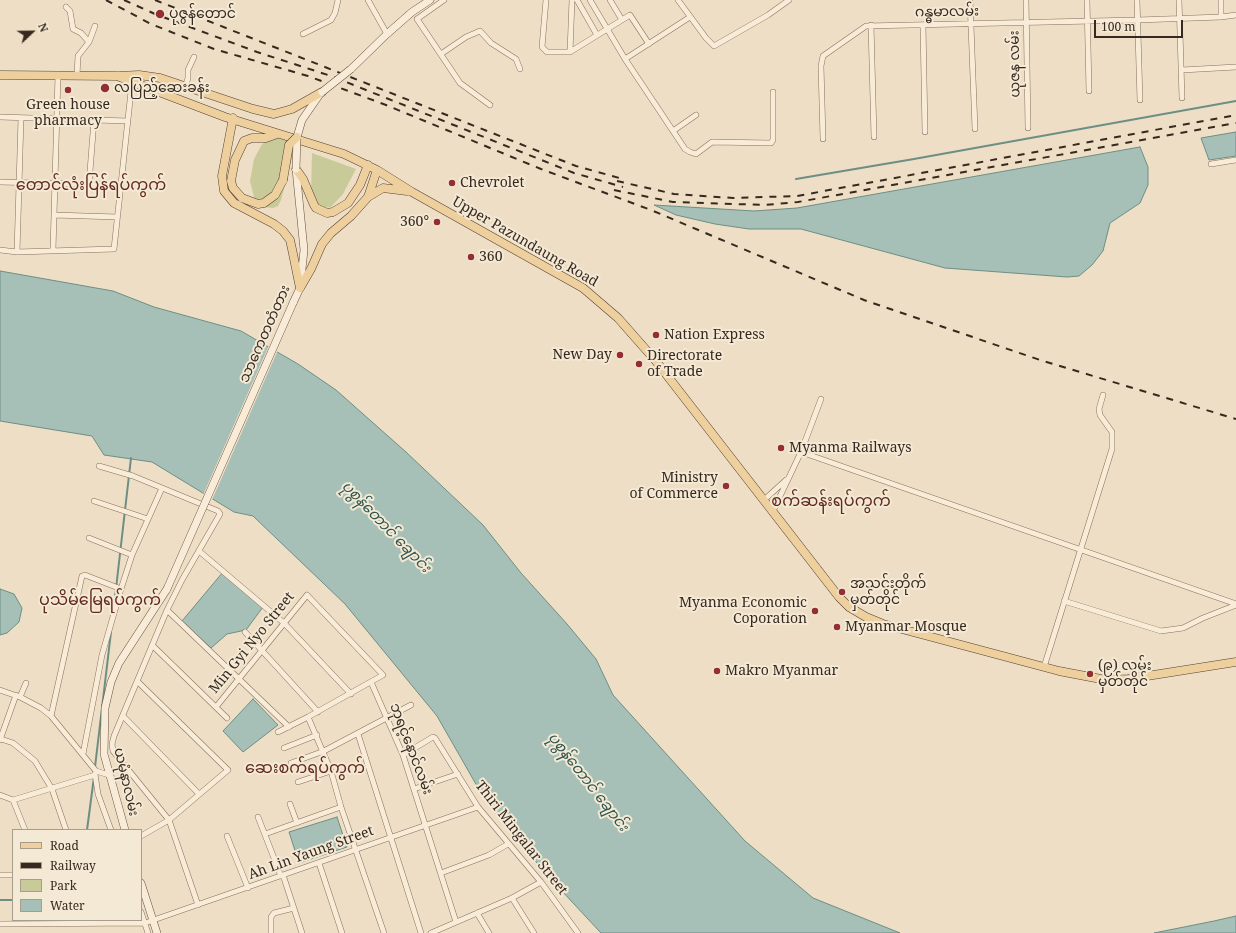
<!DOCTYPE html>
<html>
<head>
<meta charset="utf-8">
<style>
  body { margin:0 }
  #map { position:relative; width:1236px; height:933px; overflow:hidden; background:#eddec5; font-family:"Noto Serif",serif }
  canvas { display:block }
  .legend { position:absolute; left:12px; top:829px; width:130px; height:92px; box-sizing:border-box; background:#f4e9d4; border:1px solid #a89c8c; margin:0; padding:5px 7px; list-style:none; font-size:12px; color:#37291f }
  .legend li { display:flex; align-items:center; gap:8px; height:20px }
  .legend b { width:20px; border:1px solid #a89c8c }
  .north { position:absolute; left:12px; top:12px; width:40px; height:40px; -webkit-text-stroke:3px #f4e9d4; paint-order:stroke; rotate:68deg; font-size:11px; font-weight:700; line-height:16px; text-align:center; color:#37291f }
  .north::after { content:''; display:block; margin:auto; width:14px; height:18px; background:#37291f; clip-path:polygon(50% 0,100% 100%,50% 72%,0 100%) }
  .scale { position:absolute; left:1094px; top:20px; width:89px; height:18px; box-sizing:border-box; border:2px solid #37291f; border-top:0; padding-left:5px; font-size:12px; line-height:14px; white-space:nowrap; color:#37291f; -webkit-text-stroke:3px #f4e9d4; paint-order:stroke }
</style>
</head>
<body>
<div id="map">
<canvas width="1236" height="933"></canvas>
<ul class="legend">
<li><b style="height:5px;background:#eed09e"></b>Road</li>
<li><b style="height:5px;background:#37291f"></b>Railway</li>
<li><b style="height:11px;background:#c8ca99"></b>Park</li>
<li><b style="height:11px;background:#a6c0b7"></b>Water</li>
</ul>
<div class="north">N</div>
<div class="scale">100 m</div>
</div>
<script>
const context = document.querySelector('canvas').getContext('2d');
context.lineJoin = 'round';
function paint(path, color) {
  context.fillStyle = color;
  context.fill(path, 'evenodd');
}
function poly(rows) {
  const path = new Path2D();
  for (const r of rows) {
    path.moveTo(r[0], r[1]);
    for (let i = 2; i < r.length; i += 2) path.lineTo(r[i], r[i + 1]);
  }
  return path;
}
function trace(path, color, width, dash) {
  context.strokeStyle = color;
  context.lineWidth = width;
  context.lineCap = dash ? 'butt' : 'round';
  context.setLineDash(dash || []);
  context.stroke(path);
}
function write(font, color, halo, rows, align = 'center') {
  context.font = font + ' "Noto Serif","Noto Sans Myanmar",serif';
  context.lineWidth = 4;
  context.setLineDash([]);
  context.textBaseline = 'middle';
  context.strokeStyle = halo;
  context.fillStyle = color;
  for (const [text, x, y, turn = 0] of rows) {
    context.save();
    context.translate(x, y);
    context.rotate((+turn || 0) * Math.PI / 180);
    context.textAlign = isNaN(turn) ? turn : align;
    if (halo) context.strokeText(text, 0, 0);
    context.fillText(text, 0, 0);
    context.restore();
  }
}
paint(poly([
  [269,136,296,143,281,200,278,206,273,208,263,207,255,201,250,181,254,159,261,146],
  [312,153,356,169,343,194,331,207,324,208,317,206,311,196]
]), '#c8ca99');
const water = poly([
  [1236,132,1236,156,1209,160,1201,138,1236,132],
  [1140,147,1148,167,1148,185,1140,203,1110,223,1103,251,1092,265,1079,276,1067,277,945,268,801,229,749,229,715,224,676,215,654,205,754,211,797,208,1140,147],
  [0,271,113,291,154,307,241,331,298,364,336,390,406,452,483,525,521,573,567,624,596,659,613,695,745,841,813,898,900,933,601,933,547,875,485,800,437,716,345,604,253,516,234,512,152,462,104,455,92,436,0,421,0,271],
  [223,572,263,607,246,630,227,634,211,648,182,621,223,572],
  [0,589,14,594,22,608,19,622,7,633,0,635,0,589],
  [253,699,278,725,243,752,223,731,253,699],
  [337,817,347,847,299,863,289,832,337,817],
  [1236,916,1236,933,1154,933,1214,921,1236,916]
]);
paint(water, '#a6c0b7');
trace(water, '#6d8e84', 1);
paint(poly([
  [269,345,278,350,212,500,203,495]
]), '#eddec5');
trace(poly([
  [796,179,914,159,1236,101],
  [114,606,131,458],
  [95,767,111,632],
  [87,830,94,777],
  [0,900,13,900]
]), '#6d8e84', 2);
const minor = poly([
  [368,0,387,34],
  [444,0,417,19,460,83,490,105],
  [546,0,542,47,547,52,570,52,630,15,649,44],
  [577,0,597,35],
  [590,0,625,59,685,149,690,152,696,154,712,142,771,143,773,140,773,92],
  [610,0,622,20],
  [678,0,706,38,714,46,768,15,789,0],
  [970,0,975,129],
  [1026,0,1028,128],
  [1087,0,1089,91],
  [1137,0,1140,100],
  [1179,0,1182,98],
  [1221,0,1221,17],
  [66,7,70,11,73,29,81,33,89,42],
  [871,25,874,137],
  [923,25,925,132],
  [303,34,331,20,335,13,338,0],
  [570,52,572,0],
  [441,54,466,37,480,31,491,43,516,59,520,69],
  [625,59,690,17],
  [1182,70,1236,67],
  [77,75,78,56,89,42,95,26],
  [185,88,188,78,188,70,194,57],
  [0,117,128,121],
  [673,131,696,115],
  [823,139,821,66,823,56,866,26,1138,20,1221,17,1236,15],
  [1211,164,1236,160],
  [0,182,121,185],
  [89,184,94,120],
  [54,215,117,217],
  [0,250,17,252,114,249,132,82],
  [53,250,58,75],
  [17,252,21,118],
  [801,452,1236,604],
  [99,466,133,476,218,511,220,514,182,580,167,610,114,736,112,744,113,751,169,820,198,905],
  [764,500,786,480],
  [94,501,148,519],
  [773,511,801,452,821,399],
  [89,538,132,555],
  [199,551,284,623,351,694],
  [1064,601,1161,631,1183,628,1203,618,1236,605],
  [167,610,289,727],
  [245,632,318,712],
  [152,645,227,718],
  [1044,667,1112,449,1112,432,1100,415,1099,409,1103,395],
  [138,682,228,770,169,820,141,836],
  [371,682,403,755,456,922],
  [0,690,20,697,41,708,51,716,96,771,109,775],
  [20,697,26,683],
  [216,707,307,595,383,675,308,717,278,732],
  [51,716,82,576,85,575,121,589],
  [123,716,199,794],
  [308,717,331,771,341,807,384,933],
  [358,734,421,933],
  [1,739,13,743,35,761,52,789,66,830],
  [0,740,16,695],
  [284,748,317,735],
  [83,754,102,655,121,589,132,555,162,488],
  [403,755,433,737,435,738,478,807,541,882,578,933],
  [291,763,324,751,411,705],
  [95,774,98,794,111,830],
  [298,782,331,771],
  [414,789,458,774],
  [0,795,13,800,95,775],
  [13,800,25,830],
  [290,804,297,823],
  [258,817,281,876],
  [265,834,341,807],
  [227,836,248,888],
  [319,863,342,933],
  [441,873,489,855,508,844],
  [0,875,13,875],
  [283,875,302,933],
  [512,898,534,933],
  [141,912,148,933],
  [477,913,489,933],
  [0,924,145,923,478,807],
  [271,933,271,917,274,913,294,908],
  [431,933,512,898,541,882]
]);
const secondary = poly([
  [351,69,387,34,412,12,430,0],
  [297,137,302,120,320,94],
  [293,303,300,288,304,250,296,169],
  [125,830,104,754,105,708,111,682,119,663,167,589],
  [141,883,157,933]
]);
const primary = poly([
  [0,75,117,76,225,117,344,154,377,170,412,192,583,288,618,318,655,360,839,597,849,607,866,617,883,624,1059,671,1106,680,1128,679,1236,662],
  [119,76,139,75,160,78,253,109,274,114,292,109,322,92],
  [233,118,222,176,224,191,234,203,274,224,283,231,290,240,292,249,300,288],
  [277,134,266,138,252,138,244,141,235,160,231,181,233,188,242,198,258,204,264,203,275,195,283,180],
  [296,169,303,179,314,205,316,208,327,213,333,212,348,203,360,185,368,165],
  [368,197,377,170],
  [300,288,311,269,322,244,331,233,351,216,368,197,383,188,407,191]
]);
trace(minor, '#87705c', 6);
trace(secondary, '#69513f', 8);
trace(primary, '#553f30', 9);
trace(minor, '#f8ecd8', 5);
trace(secondary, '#f8ecd8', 7);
trace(primary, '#eed09e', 8);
trace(poly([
  [106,0,151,24,214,49,308,76,386,105,541,169,651,210,864,300,1040,360,1236,419],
  [124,0,155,14,257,52,331,76,574,173,623,187],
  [155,0,576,166,623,179],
  [617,181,674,194,733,198,797,196,1236,115],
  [614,190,673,202,765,205,798,202,1236,123]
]), '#37291f', 2, [7, 7]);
const secondaryBridge = poly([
  [322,92,351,69],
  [296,169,297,137],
  [167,589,293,303]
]);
const primaryBridge = poly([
  [283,180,289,145,297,137]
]);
trace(secondaryBridge, '#69513f', 8, []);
trace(primaryBridge, '#553f30', 9, []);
trace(secondaryBridge, '#f8ecd8', 7);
trace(primaryBridge, '#eed09e', 8);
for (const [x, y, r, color] of [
  [160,14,5,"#942e35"],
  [105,88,5,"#942e35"],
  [68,90,4,"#942e35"],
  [452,183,4,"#942e35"],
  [437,222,4,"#942e35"],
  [471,257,4,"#942e35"],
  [656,335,4,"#942e35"],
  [620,355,4,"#942e35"],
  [639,364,4,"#942e35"],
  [781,448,4,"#942e35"],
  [726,486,4,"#942e35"],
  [842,592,4,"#942e35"],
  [815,611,4,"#942e35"],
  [837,627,4,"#942e35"],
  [717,671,4,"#942e35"],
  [1090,674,4,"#942e35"]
]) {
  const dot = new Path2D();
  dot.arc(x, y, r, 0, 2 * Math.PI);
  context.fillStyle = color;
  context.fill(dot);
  trace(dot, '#f4e9d4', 1.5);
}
write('14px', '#37291f', '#f4e9d4', [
  ["ဂန္ဓမာလမ်း",947,12,-1],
  ["ယုဇန လမ်း",1015,64,-91],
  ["Upper Pazundaung Road",525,242,30],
  ["သာကေတတံတား",265,334,-66],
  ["Min Gyi Nyo Street",252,643,-51],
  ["ဘုရင့်နောင်လမ်း",411,749,69],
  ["ယမုံနာလမ်း",126,782,77],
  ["Thiri Mingalar Street",521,838,52],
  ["Ah Lin Yaung Street",311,853,-20]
]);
write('14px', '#37291f', '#f4e9d4', [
  ["ပုဇွန်တောင်",169,14],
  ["လပြည့်ဆေးခန်း",114,88],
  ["Green house",68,105,"center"],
  ["pharmacy",68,121,"center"],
  ["Chevrolet",460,183],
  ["360°",429,222,"right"],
  ["360",479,257],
  ["Nation Express",664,335],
  ["New Day",612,355,"right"],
  ["Directorate",647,356],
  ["of Trade",647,372],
  ["Myanma Railways",789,448],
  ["Ministry",718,478,"right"],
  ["of Commerce",718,494,"right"],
  ["အသင်းတိုက်",850,584],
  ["မှတ်တိုင်",850,600],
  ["Myanma Economic",807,603,"right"],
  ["Coporation",807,619,"right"],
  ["Myanmar Mosque",845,627],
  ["(၉) လမ်း",1098,666],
  ["မှတ်တိုင်",1098,682],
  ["Makro Myanmar",725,671]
], 'left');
write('italic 15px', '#2f5752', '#f4e9d4', [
  ["ပုစွန်တောင် ချောင်း",386,527,46],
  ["ပုစွန်တောင် ချောင်း",588,782,52]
]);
write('16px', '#632a20', '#f4e9d4', [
  ["တောင်လုံးပြန်ရပ်ကွက်",91,185],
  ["စက်ဆန်းရပ်ကွက်",831,501],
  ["ပုသိမ်မြေရပ်ကွက်",100,600],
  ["ဆေးစက်ရပ်ကွက်",305,768]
]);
</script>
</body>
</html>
